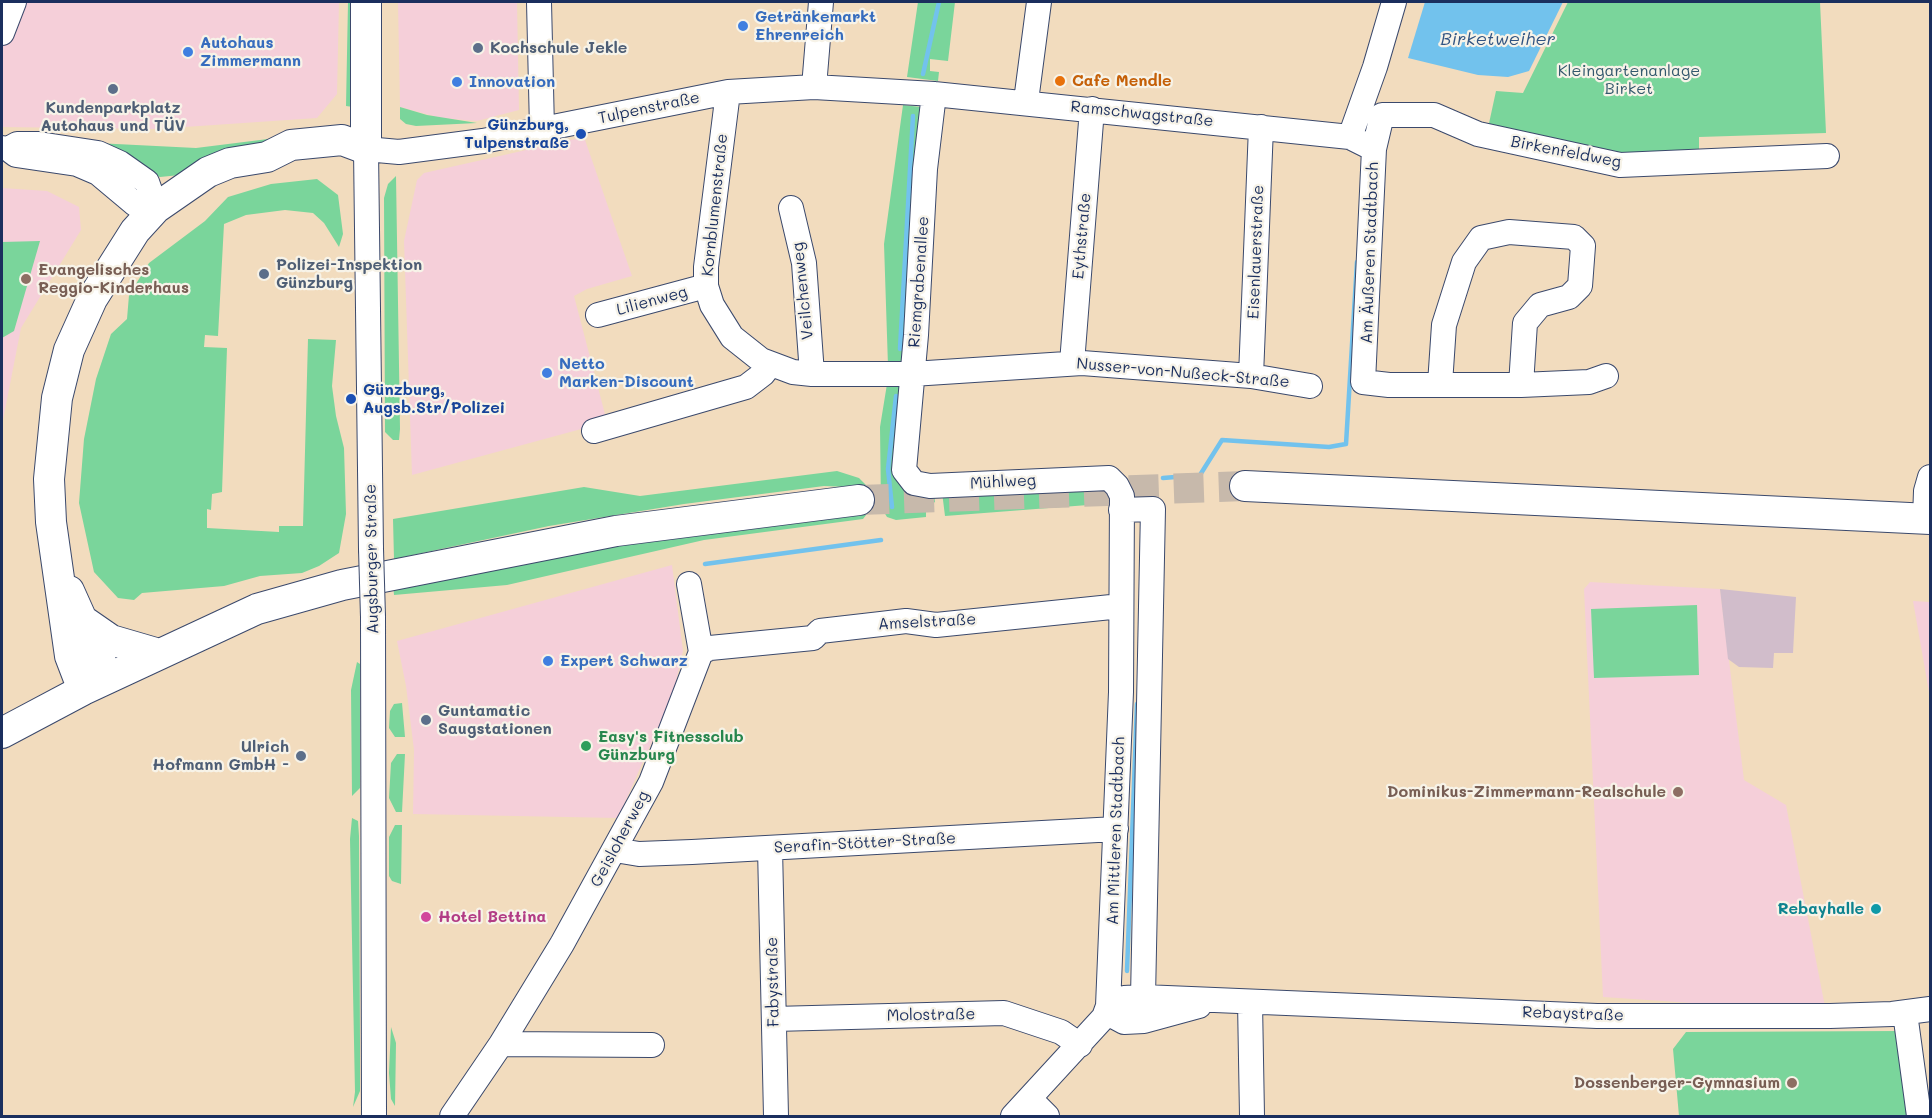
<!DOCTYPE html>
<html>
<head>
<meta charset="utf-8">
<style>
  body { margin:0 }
  #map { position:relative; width:1932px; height:1118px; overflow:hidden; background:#f2dcbe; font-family:Mali,sans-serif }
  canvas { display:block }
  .frame { position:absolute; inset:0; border:3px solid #1b2f5e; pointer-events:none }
</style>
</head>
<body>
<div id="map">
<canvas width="1932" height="1118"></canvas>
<div class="frame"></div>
</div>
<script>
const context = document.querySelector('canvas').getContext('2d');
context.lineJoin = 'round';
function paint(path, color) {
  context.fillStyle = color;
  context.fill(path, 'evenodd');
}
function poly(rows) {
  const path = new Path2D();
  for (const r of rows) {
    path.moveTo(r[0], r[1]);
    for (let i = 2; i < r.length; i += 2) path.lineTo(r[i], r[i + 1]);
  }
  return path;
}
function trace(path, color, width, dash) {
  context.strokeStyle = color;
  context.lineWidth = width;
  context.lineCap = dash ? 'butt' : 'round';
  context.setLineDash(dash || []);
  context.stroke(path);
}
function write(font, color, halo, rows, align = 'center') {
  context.font = font + ' Mali,sans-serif';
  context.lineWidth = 4.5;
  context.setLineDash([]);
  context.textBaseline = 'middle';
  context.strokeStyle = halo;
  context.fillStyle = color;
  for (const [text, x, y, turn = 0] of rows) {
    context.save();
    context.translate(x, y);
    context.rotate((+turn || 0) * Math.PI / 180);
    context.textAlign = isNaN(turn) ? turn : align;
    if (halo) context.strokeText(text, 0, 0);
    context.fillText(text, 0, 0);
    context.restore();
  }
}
paint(poly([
  [2,2,339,2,337,94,317,118,155,129,2,127],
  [398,2,517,2,519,110,477,121,441,118,400,107],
  [584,137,632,276,587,289,574,296,607,422,412,475,404,241,417,180,424,173],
  [2,188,47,191,79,207,81,230,21,328,2,425],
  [672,565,683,651,673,694,618,818,413,814,414,750,406,686,397,641],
  [1590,582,1720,589,1744,780,1786,805,1826,1012,1603,997,1584,589],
  [1913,601,1930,602,1930,698]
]), '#f5cfd9');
paint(poly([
  [1720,589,1796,597,1793,653,1774,653,1773,668,1739,667,1728,659]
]), '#d1bdcb');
paint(poly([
  [348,2,355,2,353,107,346,106],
  [918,2,955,2,948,61,930,59,930,71,939,72,938,81,907,77],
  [1568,2,1820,2,1826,133,1699,137,1699,157,1624,160,1488,128,1496,91,1523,93],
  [903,105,921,107,903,363,888,366,884,244],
  [400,107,427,115,477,123,416,126,406,124,400,119],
  [284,137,180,175,160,177,135,166,56,141,196,148],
  [396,176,400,429,399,440,393,440,385,432,384,198,388,184],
  [317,179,338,195,343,234,339,247,324,223,313,213,285,210,246,215,224,224,218,336,205,335,204,347,227,348,222,492,212,494,211,510,207,509,207,528,279,532,279,526,303,526,308,339,336,340,332,386,336,416,344,448,346,514,339,553,319,566,302,573,260,576,224,586,142,593,134,600,118,598,94,572,79,503,84,439,96,379,111,334,127,319,129,295,149,263,205,221,228,197,271,184],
  [40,241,14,331,2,338,2,242],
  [887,384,897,384,900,387,895,452,934,493,935,502,926,508,926,517,896,520,887,517,881,507,880,427],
  [837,471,859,478,869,488,873,506,863,519,704,540,507,585,394,595,393,583,849,487,824,486,684,504,549,526,394,559,393,519,584,487,640,496],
  [1106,487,1114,503,945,516,942,492],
  [1697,605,1699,675,1594,678,1591,609],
  [357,662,360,664,360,788,352,796,351,690],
  [402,703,405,737,395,737,389,728,390,711,394,704],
  [397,754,405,754,402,812,396,812,389,798,391,763],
  [352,818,358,821,359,836,360,1043,360,1091,353,1107,355,1092,350,839],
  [395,825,402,825,401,884,392,881,389,876,389,837],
  [391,1027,396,1043,395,1106,391,1099,389,1073],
  [1900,1031,1911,1116,1679,1116,1673,1049,1686,1032]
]), '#7ad59b');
paint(poly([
  [1425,2,1563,2,1529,71,1508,77,1478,75,1408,58]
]), '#72c2ed');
trace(poly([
  [923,74,939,2],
  [900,349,913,116],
  [1163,478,1200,475,1222,440,1329,447,1346,444,1357,262],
  [1141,494,1141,480,1148,479],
  [892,507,888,469,896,396],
  [705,564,881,540],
  [1127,971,1137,704]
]), '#72c2ed', 4.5);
trace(poly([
  [859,500,1245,486]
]), '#c7b9ab', 30, [30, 15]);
const minor = poly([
  [539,2,542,129],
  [2,33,14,2],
  [814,87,821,2],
  [728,92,706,267,706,286,712,305,732,337,761,360,793,372,812,374,912,374,1082,363,1251,376,1310,386],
  [934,94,925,169,916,335,904,470,914,483,930,486,1109,478,1117,486,1122,496,1121,692,1108,1006,1104,1017,1013,1116],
  [1026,101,1039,2],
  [1350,137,1375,67,1394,2],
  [2,148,8,149,16,155,77,164,98,173,135,204,156,208,147,182,120,163,98,153,39,144,17,144,8,149],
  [1374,149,1382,115,1434,115,1478,134,1620,165,1827,156],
  [791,208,804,263,812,374],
  [598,315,706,286],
  [1072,363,1092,109],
  [1251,376,1261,127],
  [1440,384,1444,325,1464,262,1481,238,1509,232,1574,237,1583,246,1580,286,1569,297,1540,305,1525,323,1521,385],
  [594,431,746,387,763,374,770,365],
  [1121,510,1153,509,1143,997],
  [1925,519,1926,491,1930,477],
  [371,549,366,149,399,152,483,141,728,92,814,87,934,94,1350,137,1374,149,1363,382,1389,385,1521,385,1589,382,1606,376],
  [373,617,374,1116],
  [701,652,710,648,813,638,820,631,881,624,906,621,936,625,1121,606],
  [770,848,776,1116],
  [615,850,639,854,692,852,1116,829],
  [1250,1002,1252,1116],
  [1108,1006,1124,998,1143,997,1597,1016,1830,1016,1892,1014,1930,1009],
  [1108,1006,1111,1015,1124,1022,1144,1021,1199,1006],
  [1905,1013,1919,1116],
  [774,1019,1004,1013,1061,1032,1080,1045],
  [501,1044,652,1045],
  [1030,1099,1047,1116],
  [452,1116,501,1044,562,944,651,782,701,652,689,584]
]);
const major = poly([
  [366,2,366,149],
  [1245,486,1930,519],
  [69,591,108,678],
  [85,622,111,640,159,654],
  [83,690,70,656,51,522,49,479,57,398,69,350,92,299,135,231,156,208,208,172,230,163,267,157,291,145,342,140,366,149],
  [2,733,83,690,257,609,342,585,616,531,859,500]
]);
trace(minor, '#3b496c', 26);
trace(major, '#3b496c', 32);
trace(minor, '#fff', 24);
trace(major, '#fff', 30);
const minorBridge = poly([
  [371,549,373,617]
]);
trace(minorBridge, '#3b496c', 26, []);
trace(minorBridge, '#fff', 24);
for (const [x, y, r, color] of [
  [743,26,6,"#3f7fe0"],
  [478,48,6,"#5c6f8a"],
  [188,52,6,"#3f7fe0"],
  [1060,81,6,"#e8710a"],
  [457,82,6,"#3f7fe0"],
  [113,89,6,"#5c6f8a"],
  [581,134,6,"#1a4fb4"],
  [264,274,6,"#5c6f8a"],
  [26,279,6,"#8d6e63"],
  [547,373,6,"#3f7fe0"],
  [351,399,6,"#1a4fb4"],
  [548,661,6,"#3f7fe0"],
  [426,720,6,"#5c6f8a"],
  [586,746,6,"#2e9e5b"],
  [301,756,6,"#5c6f8a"],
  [1678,792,6,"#8d6e63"],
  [1876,909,6,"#0f9aa8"],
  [426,917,6,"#d1479c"],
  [1792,1083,6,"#8d6e63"]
]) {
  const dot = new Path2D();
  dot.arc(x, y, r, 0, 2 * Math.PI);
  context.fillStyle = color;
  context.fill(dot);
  trace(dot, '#f7f3e8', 2);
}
write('bold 16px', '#366cbe', '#f7f3e8', [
  ["Getränkemarkt",755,17],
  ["Ehrenreich",755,35],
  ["Autohaus",200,43],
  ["Zimmermann",200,61],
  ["Innovation",469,82],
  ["Netto",559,364],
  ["Marken-Discount",559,382],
  ["Expert Schwarz",560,661]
], 'left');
write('bold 16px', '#4e5e75', '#f7f3e8', [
  ["Kochschule Jekle",490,48],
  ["Kundenparkplatz",113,108,"center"],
  ["Autohaus und TÜV",113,126,"center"],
  ["Polizei-Inspektion",276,265],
  ["Günzburg",276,283],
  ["Guntamatic",438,711],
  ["Saugstationen",438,729],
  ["Ulrich",289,747,"right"],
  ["Hofmann GmbH -",289,765,"right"]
], 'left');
write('16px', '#33586d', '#f7f3e8', [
  ["Kleingartenanlage",1629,71],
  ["Birket",1629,89]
]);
write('bold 16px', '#c56008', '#f7f3e8', [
  ["Cafe Mendle",1072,81]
], 'left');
write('16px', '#1b2f5e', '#f7f3e8', [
  ["Tulpenstraße",649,108,-12],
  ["Ramschwagstraße",1142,114,6],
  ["Birkenfeldweg",1566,152,11],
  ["Kornblumenstraße",715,205,-84],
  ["Eythstraße",1082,236,-85],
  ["Eisenlauerstraße",1256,252,-88],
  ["Am Äußeren Stadtbach",1370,253,-88],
  ["Riemgrabenallee",919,282,-86],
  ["Veilchenweg",803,291,-96],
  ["Lilienweg",652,301,-15],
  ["Nusser-von-Nußeck-Straße",1183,373,5],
  ["Mühlweg",1003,482,-3],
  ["Augsburger Straße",372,559,-91],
  ["Amselstraße",927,622,-3],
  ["Am Mittleren Stadtbach",1116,831,-88],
  ["Geisloherweg",620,839,-62],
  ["Serafin-Stötter-Straße",865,843,-3],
  ["Fabystraße",773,982,-91],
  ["Rebaystraße",1573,1014,2],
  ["Molostraße",931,1015,-1]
]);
write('bold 16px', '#164399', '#f7f3e8', [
  ["Günzburg,",569,125],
  ["Tulpenstraße",569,143],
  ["Günzburg,",363,390,"left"],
  ["Augsb.Str/Polizei",363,408,"left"]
], 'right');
write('bold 16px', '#785e54', '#f7f3e8', [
  ["Evangelisches",38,270,"left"],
  ["Reggio-Kinderhaus",38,288,"left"],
  ["Dominikus-Zimmermann-Realschule",1666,792],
  ["Dossenberger-Gymnasium",1780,1083]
], 'right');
write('bold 16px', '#27864d', '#f7f3e8', [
  ["Easy's Fitnessclub",598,737],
  ["Günzburg",598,755]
], 'left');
write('bold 16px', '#0d838f', '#f7f3e8', [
  ["Rebayhalle",1864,909]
], 'right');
write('bold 16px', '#b23c85', '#f7f3e8', [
  ["Hotel Bettina",438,917]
], 'left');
write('italic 18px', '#315482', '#f7f3e8', [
  ["Birketweiher",1498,39]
]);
</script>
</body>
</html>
